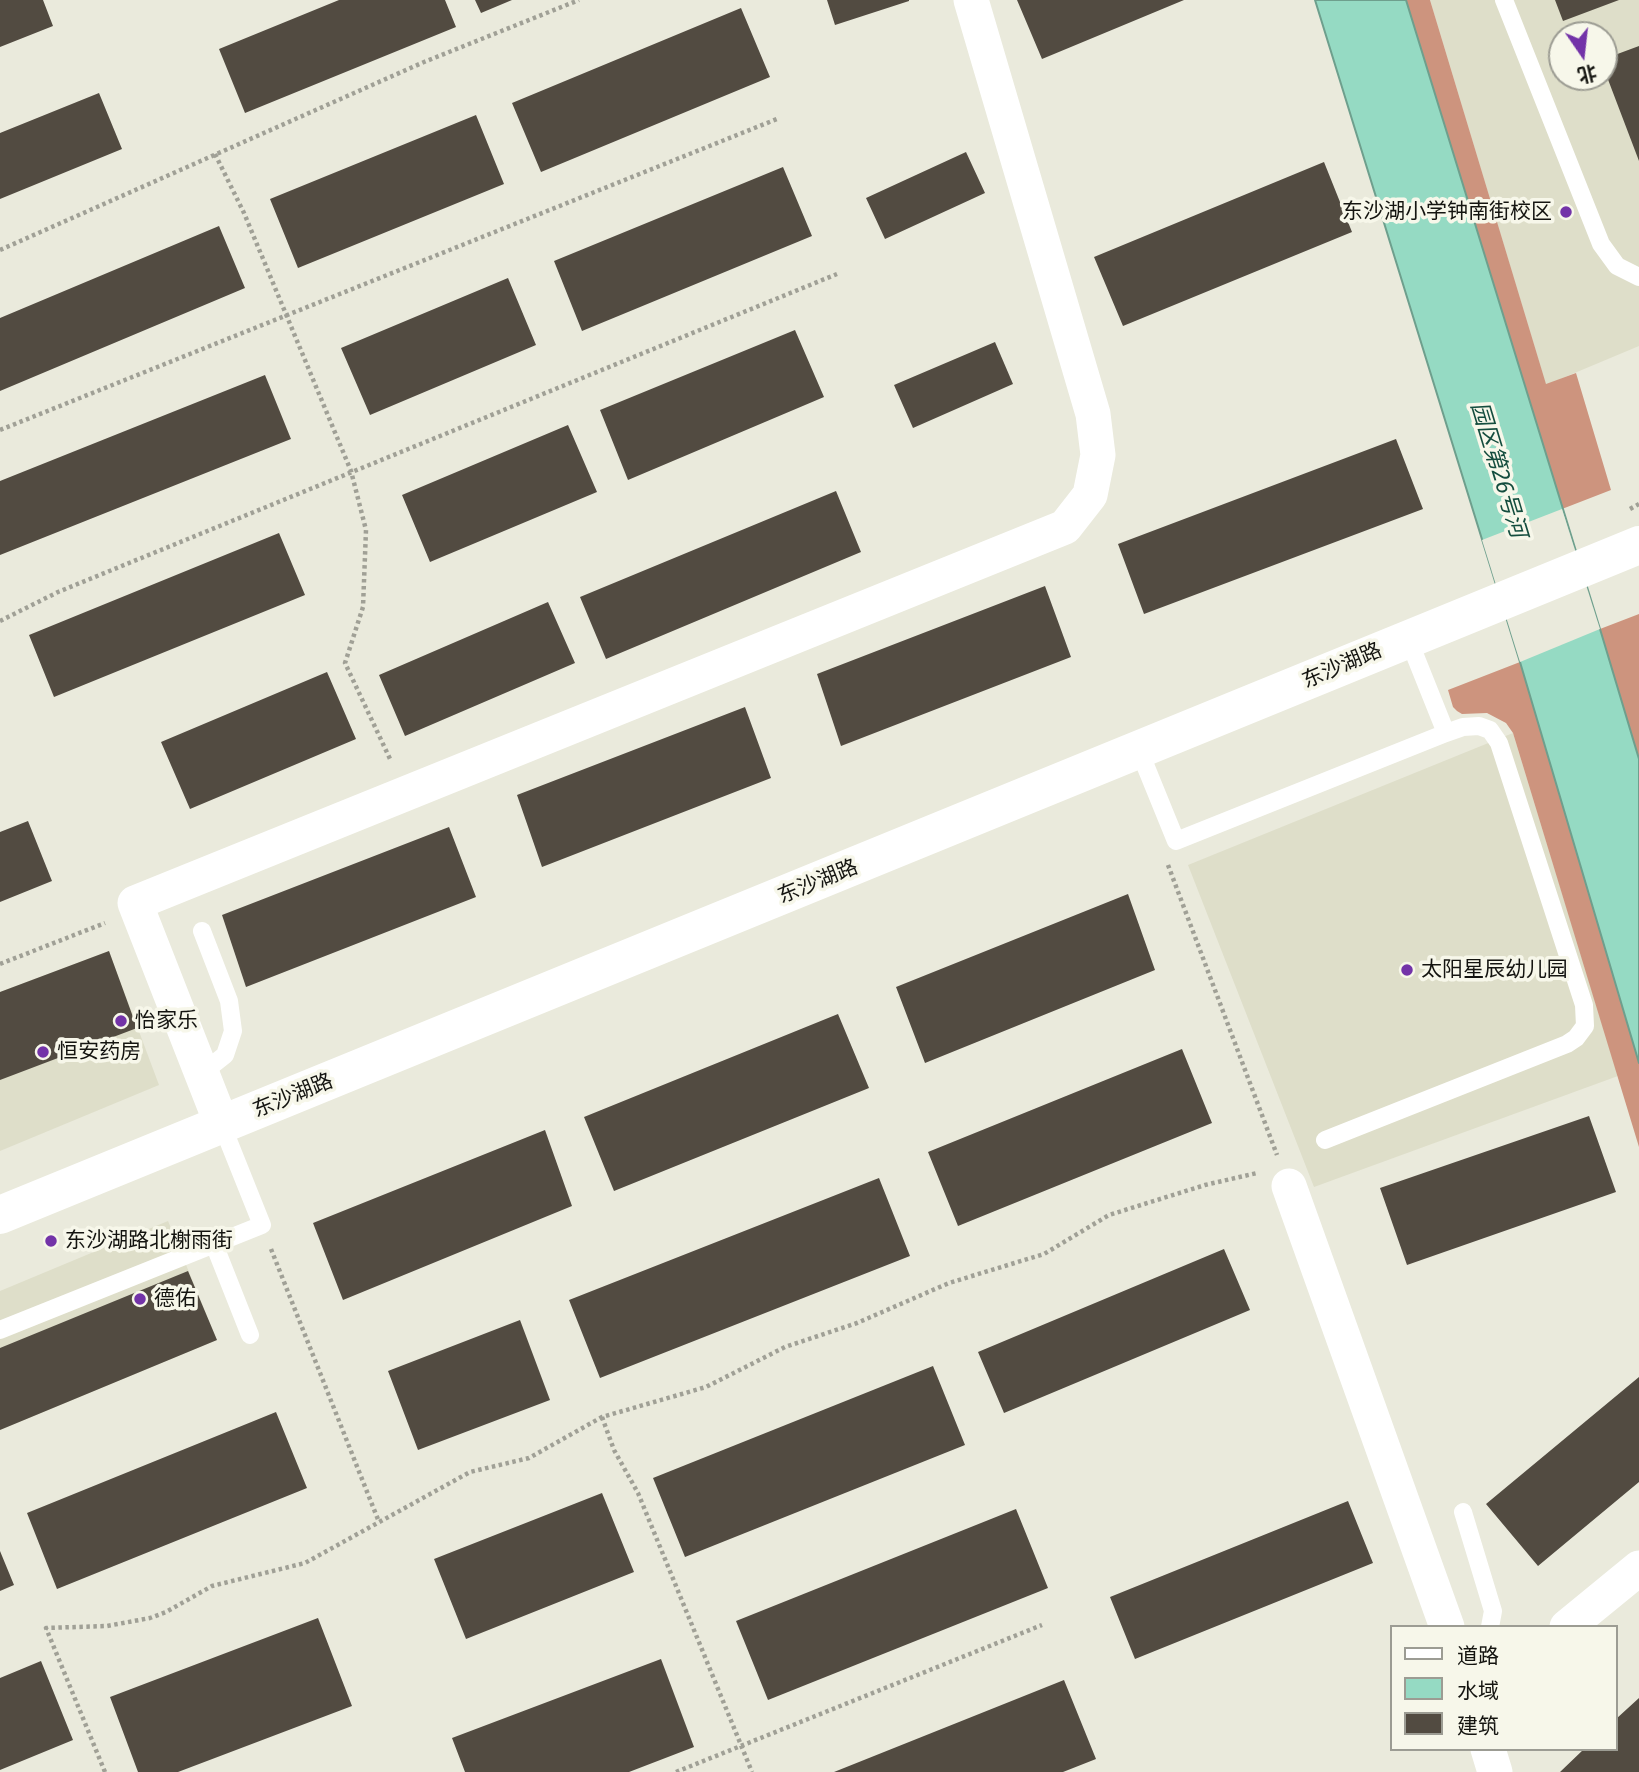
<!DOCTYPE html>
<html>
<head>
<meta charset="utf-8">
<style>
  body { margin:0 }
  #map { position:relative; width:1639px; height:1772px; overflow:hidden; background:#eaeadc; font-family:"Noto Sans","Noto Sans SC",sans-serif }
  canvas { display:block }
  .legend { position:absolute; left:1390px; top:1625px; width:228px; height:126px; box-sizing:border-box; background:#f7f7ea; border:2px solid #9c9c93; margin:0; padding:9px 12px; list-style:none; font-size:21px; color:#141410 }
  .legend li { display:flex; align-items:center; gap:14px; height:35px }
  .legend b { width:35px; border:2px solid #9c9c93 }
  .north { position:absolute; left:1548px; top:21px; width:70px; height:70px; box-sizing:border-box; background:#f7f7ea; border:2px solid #9c9c93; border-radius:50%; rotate:166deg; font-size:19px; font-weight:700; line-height:28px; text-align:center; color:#141410 }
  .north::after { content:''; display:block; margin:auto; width:24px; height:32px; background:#7333a8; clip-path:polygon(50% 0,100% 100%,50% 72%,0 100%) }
</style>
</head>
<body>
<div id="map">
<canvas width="1639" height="1772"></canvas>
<ul class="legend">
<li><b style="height:9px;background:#fff"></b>道路</li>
<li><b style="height:19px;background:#95dac3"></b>水域</li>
<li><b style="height:19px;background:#524b41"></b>建筑</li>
</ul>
<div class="north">北</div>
</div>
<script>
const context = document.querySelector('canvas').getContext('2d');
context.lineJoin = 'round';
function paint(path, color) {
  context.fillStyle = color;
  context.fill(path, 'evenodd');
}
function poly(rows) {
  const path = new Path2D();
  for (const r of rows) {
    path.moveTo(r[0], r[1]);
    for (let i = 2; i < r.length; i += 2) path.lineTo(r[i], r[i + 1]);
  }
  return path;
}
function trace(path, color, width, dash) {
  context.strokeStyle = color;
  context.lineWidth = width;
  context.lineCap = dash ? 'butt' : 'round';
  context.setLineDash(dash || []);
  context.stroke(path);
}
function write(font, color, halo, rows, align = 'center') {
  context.font = font + ' "Noto Sans","Noto Sans SC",sans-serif';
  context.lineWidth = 7;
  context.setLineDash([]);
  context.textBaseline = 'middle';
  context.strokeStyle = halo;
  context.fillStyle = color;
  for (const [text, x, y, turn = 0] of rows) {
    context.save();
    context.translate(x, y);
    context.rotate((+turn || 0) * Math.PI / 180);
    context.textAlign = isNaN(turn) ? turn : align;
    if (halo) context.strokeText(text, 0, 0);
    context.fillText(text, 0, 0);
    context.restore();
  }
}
paint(poly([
  [1430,0,1639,0,1639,346,1546,385],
  [1562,35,1604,35,1604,77,1562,77],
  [1513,733,1618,1076,1314,1187,1188,865],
  [109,951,159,1085,0,1151,0,992],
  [168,1221,217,1340,0,1430,0,1291]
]), '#dedec9');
paint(poly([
  [1406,0,1430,0,1546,384,1576,373,1611,490,1562,509],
  [1639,614,1639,759,1600,629],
  [1520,662,1639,1063,1639,1147,1513,733,1506,723,1487,713,1462,714,1457,711,1453,707,1448,690]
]), '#cd947e');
const water = poly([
  [1315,0,1406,0,1600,629,1639,759,1639,1063,1520,662,1315,0]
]);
paint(water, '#95dac3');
trace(water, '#6e9f8d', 2);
paint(poly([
  [1562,509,1600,629,1520,662,1482,540]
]), '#eaeadc');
paint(poly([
  [0,0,43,0,53,26,0,47],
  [339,0,445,0,456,27,245,113,219,49],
  [475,0,512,0,481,13],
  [827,0,909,0,909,1,835,25],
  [1017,0,1184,0,1042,59],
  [1555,0,1619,0,1563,21],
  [741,8,770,77,541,172,512,103],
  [1639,46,1639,161,1604,69,1604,59],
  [99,93,122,149,0,199,0,133],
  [476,115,504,184,298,268,270,199],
  [966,152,985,193,885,239,866,198],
  [1324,162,1352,232,1123,326,1094,257],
  [783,167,812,236,582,331,554,261],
  [219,226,245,288,0,391,0,318],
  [508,278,536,345,370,415,341,348],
  [795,330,824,397,628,480,600,410],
  [995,342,1013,384,913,428,894,385],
  [265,375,291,439,0,555,0,481],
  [568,425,597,492,430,562,402,495],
  [1396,439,1423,509,1144,614,1118,544],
  [836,491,861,552,606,659,580,597],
  [279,533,305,595,54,697,29,635],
  [1045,586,1071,657,841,746,817,674],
  [548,602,575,663,405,736,379,675],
  [327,672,356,739,190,809,161,742],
  [745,707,771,778,542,867,517,795],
  [28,821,52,881,0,902,0,832],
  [449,827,476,897,246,987,222,915],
  [1128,894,1155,970,925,1063,896,987],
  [109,951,137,1028,0,1080,0,992],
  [838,1014,869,1088,614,1191,584,1117],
  [1182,1049,1212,1123,958,1226,928,1152],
  [1589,1116,1616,1192,1407,1265,1380,1188],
  [545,1130,572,1206,343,1300,313,1223],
  [879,1178,910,1256,600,1378,569,1300],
  [1224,1249,1250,1310,1004,1413,978,1352],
  [188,1271,217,1340,0,1430,0,1348],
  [520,1320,550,1400,418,1450,388,1371],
  [933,1366,965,1445,685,1557,653,1478],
  [1639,1377,1639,1482,1538,1566,1486,1504],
  [276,1412,307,1488,57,1589,27,1513],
  [602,1493,634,1572,466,1639,434,1559],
  [1348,1501,1373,1563,1135,1659,1110,1597],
  [1016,1509,1048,1588,768,1700,736,1621],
  [0,1551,14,1585,0,1591],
  [318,1618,352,1706,178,1772,138,1772,110,1697],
  [661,1659,694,1747,629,1772,465,1772,452,1738],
  [41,1661,73,1740,0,1770,0,1678],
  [1064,1680,1096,1759,1063,1772,834,1772],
  [1639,1698,1639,1772,1560,1772,1584,1749,1616,1749,1616,1719]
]), '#524b41');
trace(poly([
  [215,154,244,213,351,471,366,530,363,607,345,663,391,761],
  [0,250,424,62,579,0],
  [0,430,777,119],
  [1630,509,1639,504],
  [0,621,58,592,837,274],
  [1168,865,1277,1155],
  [0,964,105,923],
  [271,1249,379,1522],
  [602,1417,614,1450,638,1493,752,1772],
  [105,1772,46,1628,107,1626,150,1618,166,1612,212,1586,305,1563,470,1472,529,1458,602,1417,706,1387,785,1347,857,1323,949,1283,1044,1254,1109,1215,1205,1185,1257,1173],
  [676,1772,1042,1625]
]), '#a0a096', 4.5, [3.5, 3.5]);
trace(poly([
  [1504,0,1601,244,1617,266,1639,277],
  [1139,750,1176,841,1446,733],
  [201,1074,225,1055,233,1031,229,1001,202,931],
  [1325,1140,1567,1044,1576,1038,1585,1026,1584,1005,1499,743,1490,730,1479,726,1463,727,1446,733,1408,638],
  [214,1244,250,1335],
  [0,1330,262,1225,222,1125],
  [1463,1512,1493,1611,1490,1627]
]), '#fff', 18);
trace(poly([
  [222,1125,135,903,1065,527,1090,495,1098,455,1093,414,971,0],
  [1289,1186,1447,1627],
  [1567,1627,1639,1568],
  [1488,1749,1495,1772]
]), '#fff', 35);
trace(poly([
  [0,1215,1639,545]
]), '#fff', 38);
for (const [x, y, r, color] of [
  [1566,212,7,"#7333a8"],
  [1407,970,7,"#7333a8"],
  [121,1021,7,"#7333a8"],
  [43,1052,7,"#7333a8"],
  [51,1241,7,"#7333a8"],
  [140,1299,7,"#7333a8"]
]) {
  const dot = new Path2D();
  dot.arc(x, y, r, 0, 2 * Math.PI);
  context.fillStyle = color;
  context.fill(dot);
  trace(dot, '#f7f7ea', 2.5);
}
write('21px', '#141410', '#f7f7ea', [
  ["东沙湖小学钟南街校区",1552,212,"right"],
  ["太阳星辰幼儿园",1421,970],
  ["怡家乐",135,1021],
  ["恒安药房",57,1052],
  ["东沙湖路北榭雨街",65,1241],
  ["德佑",154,1299]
], 'left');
write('21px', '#141410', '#f7f7ea', [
  ["东沙湖路",1342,666,-23],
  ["东沙湖路",818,882,-22],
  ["东沙湖路",293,1096,-22]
]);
write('italic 23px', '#144d3e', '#f7f7ea', [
  ["园区第26号河",1498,470,73]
]);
</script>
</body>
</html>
